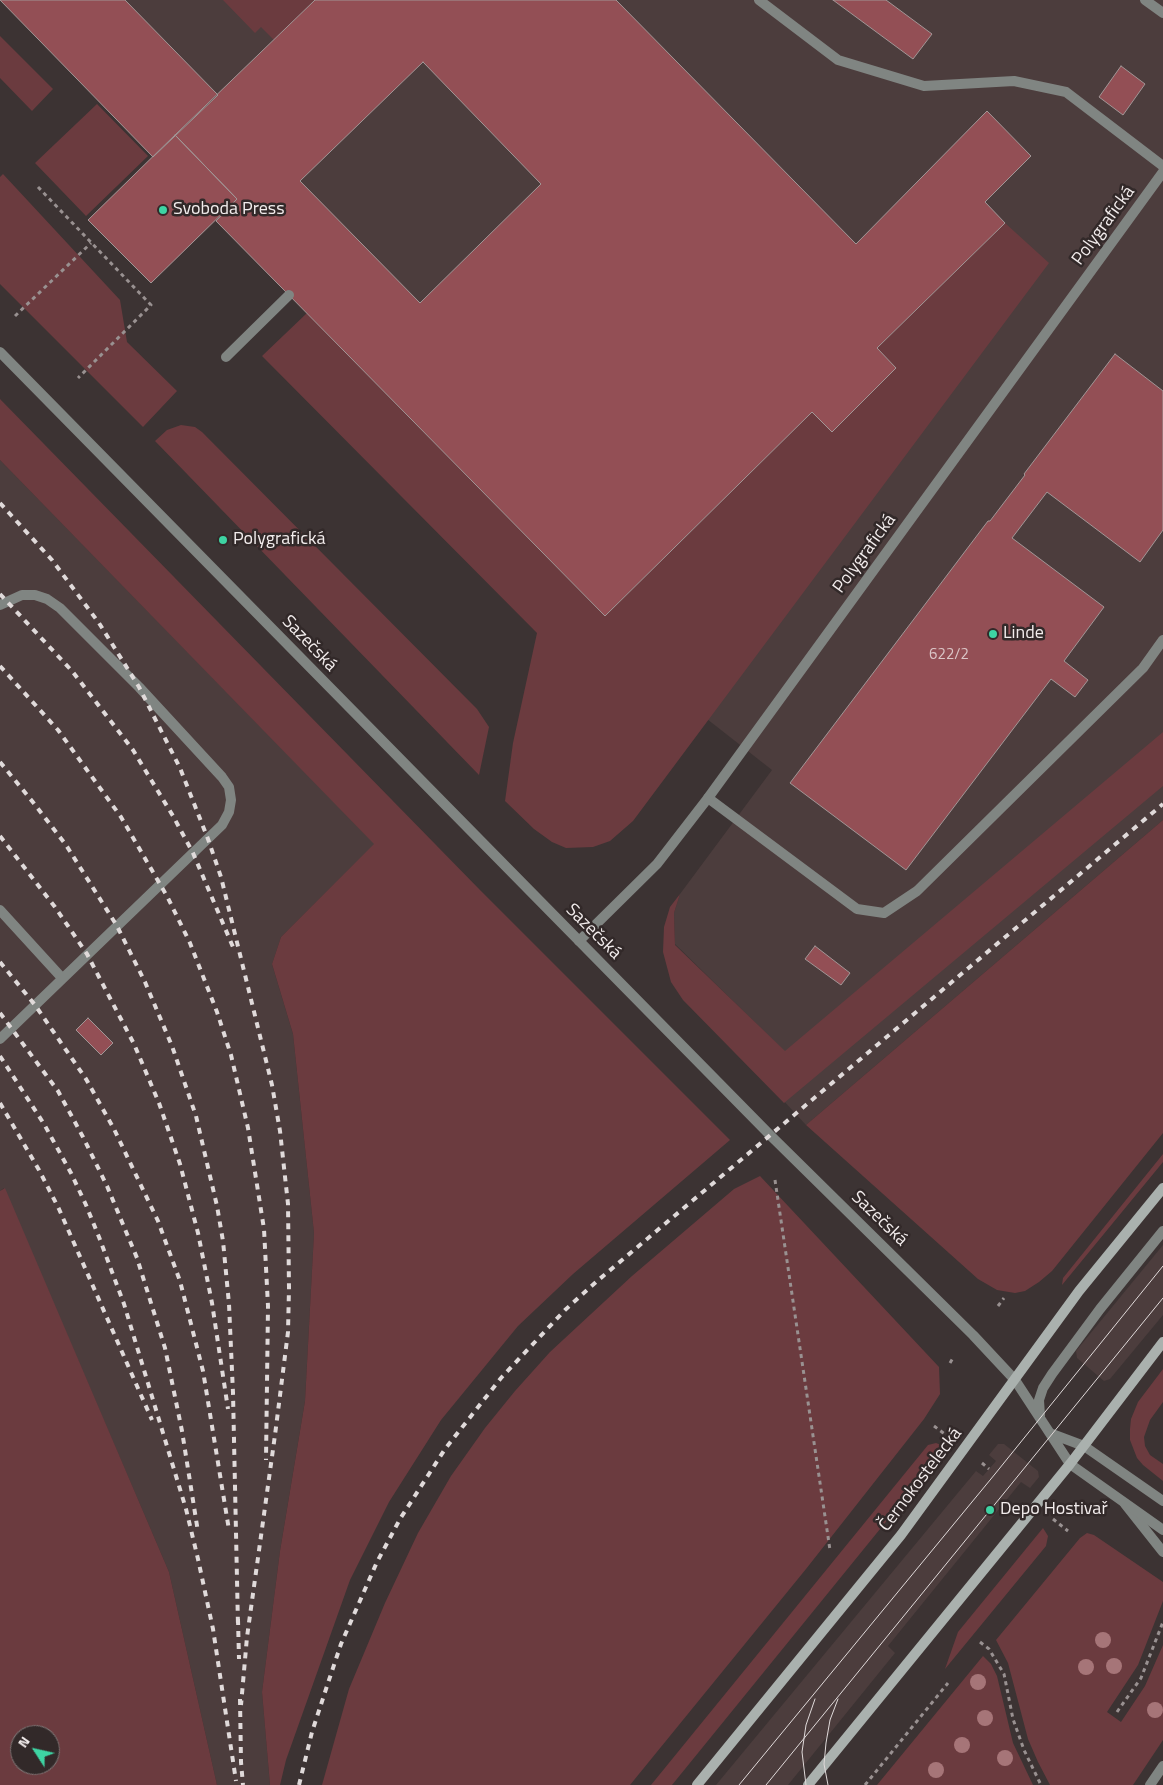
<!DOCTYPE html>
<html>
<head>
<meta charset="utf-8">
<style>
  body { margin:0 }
  #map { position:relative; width:1163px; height:1785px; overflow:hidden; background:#3c3333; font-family:"Titillium Web",sans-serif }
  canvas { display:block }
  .north { position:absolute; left:10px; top:1725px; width:50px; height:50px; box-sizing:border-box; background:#322929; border:1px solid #7f7777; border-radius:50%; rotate:305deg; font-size:14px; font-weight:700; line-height:20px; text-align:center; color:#f3eded }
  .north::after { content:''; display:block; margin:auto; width:18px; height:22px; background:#3ed4a3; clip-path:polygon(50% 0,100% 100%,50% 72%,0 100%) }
</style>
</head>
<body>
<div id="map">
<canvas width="1163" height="1785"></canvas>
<div class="north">N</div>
</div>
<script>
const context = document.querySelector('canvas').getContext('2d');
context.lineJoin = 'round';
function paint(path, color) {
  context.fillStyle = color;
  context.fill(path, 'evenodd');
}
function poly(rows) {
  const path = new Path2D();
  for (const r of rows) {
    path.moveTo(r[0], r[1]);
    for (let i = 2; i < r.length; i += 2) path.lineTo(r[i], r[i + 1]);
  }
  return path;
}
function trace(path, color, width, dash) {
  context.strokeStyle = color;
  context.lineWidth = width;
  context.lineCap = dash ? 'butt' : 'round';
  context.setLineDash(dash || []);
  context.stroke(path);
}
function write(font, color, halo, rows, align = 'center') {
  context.font = font + ' "Titillium Web",sans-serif';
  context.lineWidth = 5;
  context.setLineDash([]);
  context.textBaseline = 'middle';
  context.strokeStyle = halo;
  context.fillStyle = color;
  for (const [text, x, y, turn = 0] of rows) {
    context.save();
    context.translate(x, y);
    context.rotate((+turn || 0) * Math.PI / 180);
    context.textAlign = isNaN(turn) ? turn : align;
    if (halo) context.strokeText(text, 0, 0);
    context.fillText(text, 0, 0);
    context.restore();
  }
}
paint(poly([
  [0,0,1163,0,1163,820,806,1125,770,1086,785,1052,675,944,674,913,680,894,772,770,707,719,216,221,151,283,88,220,152,156],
  [0,460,375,844,281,937,272,964,293,1034,314,1233,305,1401,280,1551,262,1692,270,1785,217,1785,169,1572,4,1188,0,1191],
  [1163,1245,1163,1315,1110,1379,1104,1381,1077,1358,1076,1351],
  [998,1444,1004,1444,1038,1471,1039,1477,1030,1488,1021,1482,888,1646,895,1653,788,1785,716,1785,976,1471,983,1476,996,1461,989,1455]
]), '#4c3d3d');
paint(poly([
  [223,0,315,0,274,40,261,27,255,33],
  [0,36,53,89,32,111,0,78],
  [97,104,148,156,86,216,35,163],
  [3,174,120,300,127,342,177,391,143,427,0,284,0,177],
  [1005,223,1049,263,633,821,610,841,593,847,566,848,552,842,534,829,505,801,513,743,537,633,262,356,307,313,605,616,812,412,832,431,896,368,877,348],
  [0,399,480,890,730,1140,573,1274,518,1326,441,1420,389,1502,350,1580,286,1760,280,1785,270,1785,262,1692,280,1551,305,1401,314,1233,293,1034,272,964,281,937,374,844,0,460],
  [181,425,195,427,202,432,477,709,489,727,479,775,155,441,167,430],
  [1163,732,1163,786,784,1103,683,1000,671,982,663,952,664,927,670,907,680,894,674,913,675,945,785,1051],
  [1163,820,1163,1133,1052,1271,1039,1282,1025,1291,1015,1293,997,1290,978,1279,806,1125],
  [1163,1154,1163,1162,1062,1285,1063,1278],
  [760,1176,939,1367,940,1394,924,1419,806,1569,630,1785,322,1785,349,1689,385,1603,418,1533,451,1476,485,1428,515,1391,550,1352,632,1276,734,1189],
  [5,1188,169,1572,217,1785,0,1785,0,1191],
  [20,1735,50,1735,50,1765,20,1765],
  [1163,1369,1163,1402,1150,1420,1144,1437,1145,1446,1150,1455,1163,1464,1163,1481,1143,1465,1137,1458,1130,1440,1130,1429,1131,1419,1138,1402],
  [936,1443,941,1445,902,1502,672,1785,651,1785,928,1445],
  [1043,1528,1048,1536,1046,1546,945,1669,958,1632],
  [1087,1533,1094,1535,1163,1582,1163,1601,1138,1665,1107,1712,1121,1722,1145,1686,1163,1645,1163,1740,1133,1785,1050,1785,1038,1762,1028,1739,1008,1663,996,1640,1080,1538],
  [983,1656,991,1664,997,1676,1013,1743,1033,1785,877,1785]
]), '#6b3b3f');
const building = poly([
  [0,0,125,0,218,95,153,157,0,0],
  [315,0,616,0,856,244,987,111,1031,156,985,202,1005,223,877,348,896,368,832,432,812,412,605,616,216,221,237,199,175,135,315,0],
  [423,62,541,184,420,303,300,181,423,62],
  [833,0,886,0,932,34,913,59,833,0],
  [1121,66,1145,84,1123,115,1099,97,1121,66],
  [175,135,237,199,151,283,88,220,175,135],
  [1115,354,1163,391,1163,530,1140,562,1047,492,1012,538,1104,607,1064,661,1088,680,1075,697,1051,679,906,870,790,783,988,521,990,521,1025,475,1024,474,1115,354],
  [815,946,850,973,841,985,805,959,815,946],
  [88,1018,113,1043,101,1055,76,1030,88,1018]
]);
paint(building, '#934f55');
trace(building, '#a29696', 1);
trace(poly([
  [38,187,151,305,78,378],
  [15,316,91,243],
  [775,1180,830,1550],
  [998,1306,1004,1298],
  [950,1363,953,1358],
  [934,1426,946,1435],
  [982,1463,989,1469],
  [1053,1519,1068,1531],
  [980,1642,989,1649,1004,1674,1013,1719,1024,1750,1041,1785],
  [1117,1712,1141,1678,1163,1622],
  [865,1785,948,1683]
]), '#999191', 3, [4, 4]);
trace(poly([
  [759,0,838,60,924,86,1014,81,1066,92,1163,166],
  [1145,0,1163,13],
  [226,357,289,295],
  [0,605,22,595,35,595,47,599,60,608,139,687,222,777,229,787,231,800,229,812,222,825,0,1039],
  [708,798,857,909,884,913,917,891,1143,668,1163,640],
  [0,910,62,978],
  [1125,1504,1163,1552],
  [1150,1785,1163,1766]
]), '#808582', 10);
trace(poly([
  [579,941,657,864,708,798,1163,172],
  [1084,1446,1163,1501],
  [1070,1464,1163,1530]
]), '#808582', 10);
trace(poly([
  [0,352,771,1136,973,1335,1015,1380,1070,1464],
  [1040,1416,1039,1400,1043,1388,1052,1374,1100,1309,1163,1231],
  [1052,1434,1084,1446]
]), '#808582', 10);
trace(poly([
  [697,1785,901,1535,1079,1291,1163,1188],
  [808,1785,1070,1464,1163,1342]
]), '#aab1ae', 10);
trace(poly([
  [739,1785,995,1474,1163,1266],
  [766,1785,1163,1298],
  [806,1785,802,1752,806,1725,815,1699],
  [828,1785,824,1764,826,1743,830,1720,838,1699]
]), '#e0dada', 1);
trace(poly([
  [0,503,52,560,99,623,139,687,180,768,208,839,221,877,272,1085,280,1131,288,1204,289,1288,288,1332,275,1435,247,1637,241,1705],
  [0,594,72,671,133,750,173,816,193,853,233,947],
  [0,666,58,730,121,817,168,898,190,943,217,1012,231,1055,248,1128,264,1229,268,1306,266,1460],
  [0,762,32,801,66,845,117,926,145,982,172,1046,196,1116,217,1206,223,1241,229,1304,233,1393,238,1626],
  [0,836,55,907,87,954,134,1044,159,1103,180,1164,198,1233,212,1303,228,1409],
  [0,962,35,1005,86,1079,114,1129,158,1221,180,1281,203,1371,229,1530],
  [0,1013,58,1091,83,1137,107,1186,137,1258,165,1348,182,1431,198,1532],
  [0,1056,44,1124,71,1173,86,1205,99,1237,124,1304,186,1509,198,1559,213,1629,236,1781],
  [0,1103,39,1170,59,1209,152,1420],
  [238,1619,239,1659],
  [240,1699,241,1762,243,1785],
  [299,1785,312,1732,327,1686,341,1644,377,1562,400,1519,445,1449,501,1378,565,1310,596,1282,1163,804]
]), '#e0dada', 4, [6, 6]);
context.fillStyle = '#a67578';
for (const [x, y] of [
  [1103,1640],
  [1114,1666],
  [1086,1667],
  [978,1682],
  [1155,1710],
  [985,1718],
  [962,1745],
  [1005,1758],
  [936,1770]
]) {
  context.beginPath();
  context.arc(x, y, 8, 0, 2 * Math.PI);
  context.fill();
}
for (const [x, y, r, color] of [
  [163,210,5,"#3ed4a3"],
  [223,540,5,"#3ed4a3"],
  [993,634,5,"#3ed4a3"],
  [990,1510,5,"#3ed4a3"]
]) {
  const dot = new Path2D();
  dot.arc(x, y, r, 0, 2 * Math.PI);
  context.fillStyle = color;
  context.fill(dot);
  trace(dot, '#322929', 2);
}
write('15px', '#dbc6c7', null, [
  ["622/2",949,655]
]);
write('18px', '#f3eded', '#322929', [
  ["Svoboda Press",173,210],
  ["Polygrafická",233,540],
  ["Linde",1003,634],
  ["Depo Hostivař",1000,1510]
], 'left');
write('18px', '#f3eded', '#322929', [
  ["Polygrafická",1104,226,-54],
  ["Polygrafická",865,554,-54],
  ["Sazečská",309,644,46],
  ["Sazečská",593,932,45],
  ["Sazečská",879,1219,44],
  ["Černokostelecká",921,1480,-53]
]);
</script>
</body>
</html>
